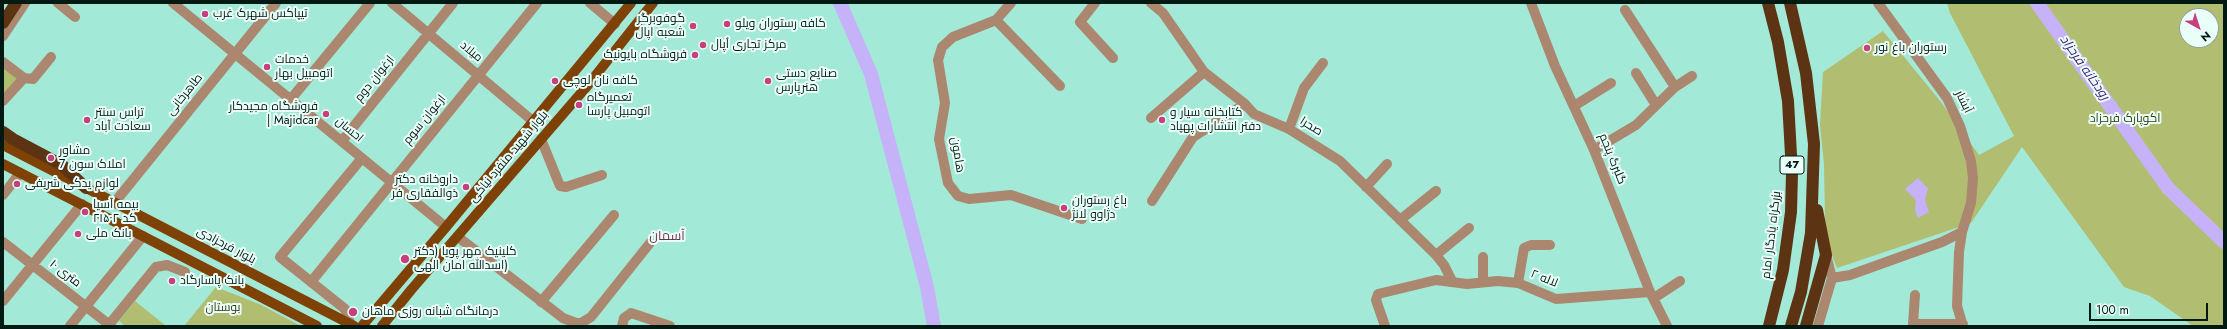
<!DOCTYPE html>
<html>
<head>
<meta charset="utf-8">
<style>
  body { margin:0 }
  #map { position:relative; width:2227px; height:329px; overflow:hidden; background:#a3e9d7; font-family:Jost,sans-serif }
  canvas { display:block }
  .frame { position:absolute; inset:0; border:4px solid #001913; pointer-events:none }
  .north { position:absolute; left:2179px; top:8px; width:40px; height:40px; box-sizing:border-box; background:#ebfff9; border:1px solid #8da39d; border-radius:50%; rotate:141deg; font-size:11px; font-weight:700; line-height:16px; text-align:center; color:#001913 }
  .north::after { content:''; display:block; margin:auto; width:14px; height:18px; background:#c7407e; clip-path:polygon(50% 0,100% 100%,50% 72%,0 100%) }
  .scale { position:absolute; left:2089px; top:303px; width:119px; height:18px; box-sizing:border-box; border:2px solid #001913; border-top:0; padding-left:5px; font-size:12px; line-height:14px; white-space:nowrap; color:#001913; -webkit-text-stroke:3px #ebfff9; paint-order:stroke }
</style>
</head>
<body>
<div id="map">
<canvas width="2227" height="329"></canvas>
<div class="frame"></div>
<div class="north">N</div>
<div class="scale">100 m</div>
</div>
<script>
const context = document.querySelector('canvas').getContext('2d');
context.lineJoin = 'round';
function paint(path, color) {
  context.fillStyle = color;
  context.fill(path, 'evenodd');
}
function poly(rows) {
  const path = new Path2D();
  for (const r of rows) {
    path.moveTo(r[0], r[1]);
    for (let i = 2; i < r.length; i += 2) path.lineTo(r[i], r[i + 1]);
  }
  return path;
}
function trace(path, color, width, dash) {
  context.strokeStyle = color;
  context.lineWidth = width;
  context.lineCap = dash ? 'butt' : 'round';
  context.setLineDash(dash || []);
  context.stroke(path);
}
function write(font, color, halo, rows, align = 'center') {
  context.font = font + ' Jost,Cairo,sans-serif';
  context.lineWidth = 4;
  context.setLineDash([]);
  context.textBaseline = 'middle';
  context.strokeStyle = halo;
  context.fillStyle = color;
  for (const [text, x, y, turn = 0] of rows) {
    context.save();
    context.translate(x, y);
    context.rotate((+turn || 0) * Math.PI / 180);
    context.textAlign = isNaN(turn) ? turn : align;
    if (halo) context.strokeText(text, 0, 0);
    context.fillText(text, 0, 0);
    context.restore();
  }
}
paint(poly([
  [1947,3,2224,3,2224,326,2193,326,2150,296,2124,287,2022,147,1971,223,1837,268,1827,243,1825,220,1824,164,1820,125,1823,72,1883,31,1941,102,1979,155,2014,136,1950,13],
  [2187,16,2211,16,2211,40,2187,40],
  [3,67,17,78,17,81,3,99],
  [216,287,259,304,301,326,184,326],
  [135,301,166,326,125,326,119,321]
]), '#b1bd70');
paint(poly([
  [1918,178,1928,188,1925,200,1929,212,1918,218,1915,210,1916,200,1905,189]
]), '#c5b2f9');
trace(poly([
  [840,3,871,74,927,287,934,326],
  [2037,3,2168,188,2224,242]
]), '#c5b2f9', 14);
trace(poly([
  [58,3,75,17],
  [173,3,446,227],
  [392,3,534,122],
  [590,3,615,24],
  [1011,3,996,20,953,37,942,47,938,60,945,103,939,139,948,183,958,196,969,199,1011,195,1082,219],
  [1095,3,1080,22,1113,58],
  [1151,3,1163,13,1204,72,1245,104,1254,114,1289,129,1340,161,1436,255,1444,265,1452,281],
  [1531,3,1555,66,1594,150,1650,292,1667,326],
  [1878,3,1947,98,1960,126,1971,161,1973,178,1971,203,1962,232,1959,252,1957,306,1963,326],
  [1625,10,1675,87],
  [996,20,1060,86],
  [3,36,25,3],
  [3,62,24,78],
  [1636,73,1656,105],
  [24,78,33,79,51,57],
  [291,99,370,3],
  [3,101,24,78],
  [1574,106,1611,83],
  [1151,118,1204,72],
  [1289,129,1304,88,1323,63],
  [541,139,560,186,566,187,602,175],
  [342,141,453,3],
  [1594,150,1636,125,1675,87,1692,76],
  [1366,187,1387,164],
  [3,195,20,173],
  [1152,201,1193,137,1245,104],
  [115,202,276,3],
  [1400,220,1436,191],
  [458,237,563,318,576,323,581,323,591,317,650,243],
  [3,242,111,326],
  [1436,255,1469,228],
  [1832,278,1850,275,1942,242,1962,232],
  [311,282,537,3],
  [1483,282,1483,257],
  [1518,283,1524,248,1531,245,1550,245],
  [1915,295,1913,324,1963,324],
  [1654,298,1680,281],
  [3,301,82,204],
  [541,302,614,215],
  [350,323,345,309,280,257,362,158],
  [70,326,143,236],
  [108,326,156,267,167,265,185,272],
  [622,326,624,318,631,313,670,326],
  [1385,326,1376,300,1378,294,1436,280,1467,284,1498,281,1518,283,1556,299,1650,292],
  [1818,326,1832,278,1826,255]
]), '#ab876f', 10);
trace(poly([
  [3,145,354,326],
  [3,164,317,326],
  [362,326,446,227,631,3],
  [382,326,411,290,588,85,653,3]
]), '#7f4206', 10);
trace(poly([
  [1768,3,1778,42,1788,101,1792,173,1791,212,1783,270,1769,326],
  [1790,3,1806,73,1814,144,1811,233,1801,292,1791,326],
  [3,23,16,3],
  [3,132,13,139,62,165,86,188],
  [1806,326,1826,255,1817,210]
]), '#5d3413', 12);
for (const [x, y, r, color] of [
  [205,14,4,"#c7407e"],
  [727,24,4,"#c7407e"],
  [693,26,4,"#c7407e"],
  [703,45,4,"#c7407e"],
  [1867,48,4,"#c7407e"],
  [695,55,4,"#c7407e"],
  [267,67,4,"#c7407e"],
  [555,81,4,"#c7407e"],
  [768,81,4,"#c7407e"],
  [579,105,4,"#c7407e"],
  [326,114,4,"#c7407e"],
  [87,120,4,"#c7407e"],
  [1162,120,4,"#c7407e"],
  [51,158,4,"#c7407e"],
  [17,184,4,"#c7407e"],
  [466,187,4,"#c7407e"],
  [1064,208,4,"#c7407e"],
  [85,212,4,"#c7407e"],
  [78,234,4,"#c7407e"],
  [405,259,5,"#c7407e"],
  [172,281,4,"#c7407e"],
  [353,312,5,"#c7407e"]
]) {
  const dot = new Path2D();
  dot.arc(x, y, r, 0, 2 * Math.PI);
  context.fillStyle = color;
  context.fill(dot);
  trace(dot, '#ebfff9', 1.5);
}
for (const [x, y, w] of [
  [1792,165,24]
]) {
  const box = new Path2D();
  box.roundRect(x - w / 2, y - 9, w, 18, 3);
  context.fillStyle = '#ebfff9';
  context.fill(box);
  trace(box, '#001913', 1);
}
write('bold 11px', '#001913', null, [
  ["47",1792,165]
]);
write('12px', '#001913', '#ebfff9', [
  ["تیپاکس شهرک غرب",213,14],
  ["گوفوبرگر",685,19,"right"],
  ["شعبه اپال",685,33,"right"],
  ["کافه رستوران ویلو",735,24],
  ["مرکز تجاری اُپال",711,45],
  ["رستوران باغ نور",1875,48],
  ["فروشگاه بایونیک",687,55,"right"],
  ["خدمات",275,60],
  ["اتومبیل بهار",275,74],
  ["صنایع دستی",776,74],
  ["هنرپارس",776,88],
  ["کافه نان لوچی",563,81],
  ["تعمیرگاه",587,98],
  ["اتومبیل پارسا",587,112],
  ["فروشگاه مجیدکار",318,107,"right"],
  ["| Majidcar",318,121,"right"],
  ["تراس سنتر",95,113],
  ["سعادت آباد",95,127],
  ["کتابخانه سیار و",1170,113],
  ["دفتر انتشارات پهپاد",1170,127],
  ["مشاور",59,151],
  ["املاک سون 7",59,165],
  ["داروخانه دکتر",458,180,"right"],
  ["ذوالفقاری فر",458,194,"right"],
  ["لوازم یدکی شریفی",25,184],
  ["باغ رستوران",1072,201],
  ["دژاوو لانژ",1072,215],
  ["بیمه آسیا",93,205],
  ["کد ۲۱۵۰۲",93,219],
  ["بانک ملی",86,234],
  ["کلینیک مهر پویا (دکتر",414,252],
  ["اسدالله امان الهی)",414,266],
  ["بانک پاسارگاد",180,281],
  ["درمانگاه شبانه روزی ماهان",362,312]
], 'left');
write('12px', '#001913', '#ebfff9', [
  ["میلاد",471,52,40],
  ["ارغوان دوم",375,79,-51],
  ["طاهرخانی",185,95,-51],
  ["آبشار",1963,102,64],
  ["ارغوان سوم",425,120,-51],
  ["صحرا",1311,127,32],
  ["احسان",349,130,40],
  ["هامون",957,155,81],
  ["بلوار شهید منفرد نیاکی",509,157,-50],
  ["گلبرگ پنجم",1612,159,68],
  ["بزرگراه یادگار امام",1772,235,-83],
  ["بلوار فرحزادی",226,246,28],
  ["۱۰ متری",65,274,38],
  ["لاله ۲",1544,279,22]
]);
write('12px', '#373c12', '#ebfff9', [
  ["اکوپارک فرحزاد",2125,119],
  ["بوستان",223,308]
]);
write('italic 13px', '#41167b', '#ebfff9', [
  ["رودخانه فرحزاد",2084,68,55]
]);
write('13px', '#722f4c', '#ebfff9', [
  ["آسمان",667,237]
]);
</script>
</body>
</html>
